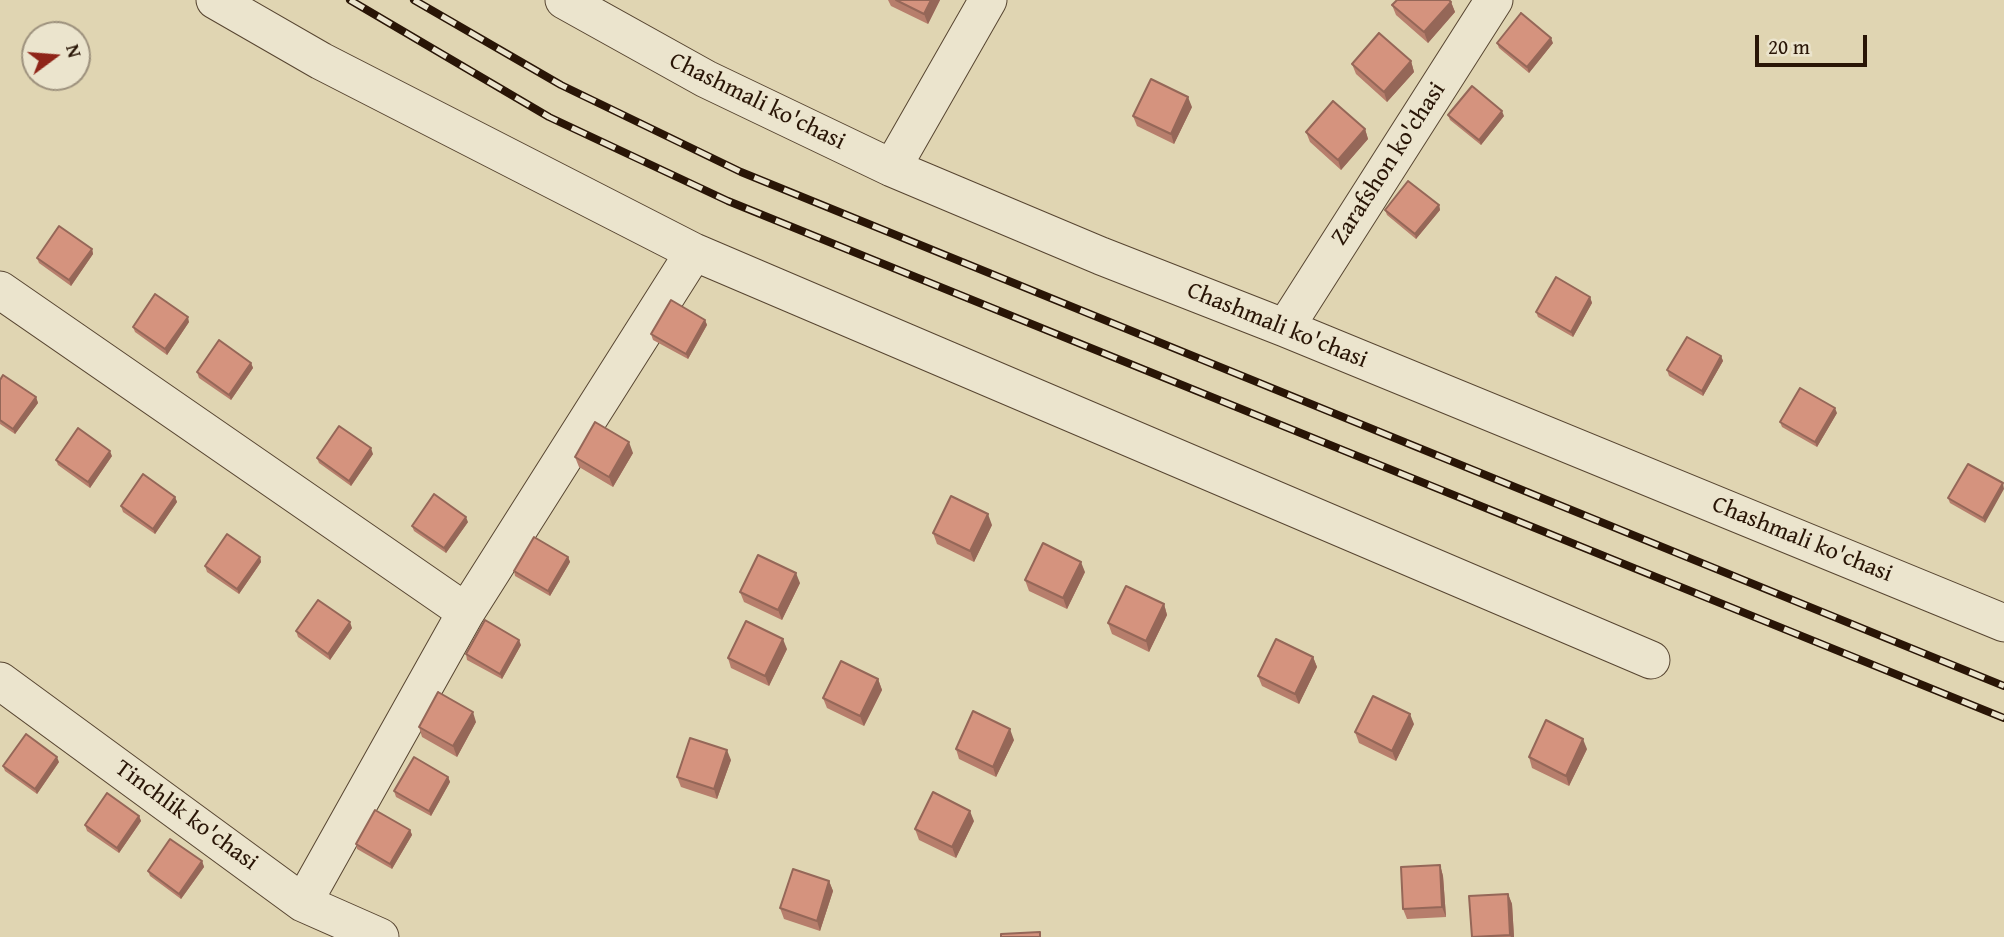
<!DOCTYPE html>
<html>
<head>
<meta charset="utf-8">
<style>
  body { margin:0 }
  #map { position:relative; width:2004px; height:937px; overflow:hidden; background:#e0d5b2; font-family:"Gentium Book Plus",serif }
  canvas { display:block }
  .north { position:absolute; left:21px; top:21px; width:70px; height:70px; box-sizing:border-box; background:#ebe4cd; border:2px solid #9d917d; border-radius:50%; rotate:74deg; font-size:19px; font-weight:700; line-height:28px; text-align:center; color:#291506 }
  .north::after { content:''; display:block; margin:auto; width:24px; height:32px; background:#8f2418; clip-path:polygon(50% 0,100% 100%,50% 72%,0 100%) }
  .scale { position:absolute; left:1755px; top:35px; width:112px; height:32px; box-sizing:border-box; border:4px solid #291506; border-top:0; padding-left:9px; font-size:21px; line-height:24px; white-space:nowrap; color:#291506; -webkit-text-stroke:5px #ebe4cd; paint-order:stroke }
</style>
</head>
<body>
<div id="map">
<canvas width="2004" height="937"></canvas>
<div class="north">N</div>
<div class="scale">20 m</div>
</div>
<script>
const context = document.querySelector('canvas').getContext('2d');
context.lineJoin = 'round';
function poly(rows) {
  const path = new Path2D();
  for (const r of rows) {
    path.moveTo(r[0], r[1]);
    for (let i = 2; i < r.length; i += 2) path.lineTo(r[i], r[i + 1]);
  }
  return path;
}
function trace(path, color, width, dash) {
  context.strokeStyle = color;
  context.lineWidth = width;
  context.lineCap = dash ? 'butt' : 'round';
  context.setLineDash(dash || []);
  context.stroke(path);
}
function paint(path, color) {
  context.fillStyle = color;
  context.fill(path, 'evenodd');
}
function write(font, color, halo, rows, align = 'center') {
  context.font = font + ' "Gentium Book Plus",serif';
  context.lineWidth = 5;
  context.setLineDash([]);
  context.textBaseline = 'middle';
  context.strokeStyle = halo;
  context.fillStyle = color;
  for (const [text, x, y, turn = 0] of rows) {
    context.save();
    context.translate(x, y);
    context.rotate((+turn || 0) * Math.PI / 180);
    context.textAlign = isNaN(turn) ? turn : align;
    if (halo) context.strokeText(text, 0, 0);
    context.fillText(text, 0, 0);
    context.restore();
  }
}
const minor = poly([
  [215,0,321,61,694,252],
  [564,0,706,79,892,168,1101,256,1285,328,2004,623],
  [892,168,988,0],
  [0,290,466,612,303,903],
  [1285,328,1494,0],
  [466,612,694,252,1651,660],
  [0,681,303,903,380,937]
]);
trace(minor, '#574531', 39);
trace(minor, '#ebe4cd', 37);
const rail = poly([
  [350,0,549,117,728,201,2004,718],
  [414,0,561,85,741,172,2004,686]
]);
trace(rail, '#291506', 8);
trace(rail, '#ebe4cd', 5, [16]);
paint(poly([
  [888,0,940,0,928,24,891,6],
  [1451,2,1455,12,1428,43,1396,15,1392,5],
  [1497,43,1553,43,1529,73,1499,48],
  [1411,61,1414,72,1387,102,1356,74,1352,64],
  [1192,107,1174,144,1137,126,1133,116],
  [1448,115,1504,116,1481,145,1450,120],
  [1365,129,1368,139,1341,170,1310,142,1306,132],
  [1439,205,1440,210,1416,239,1387,215,1385,210],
  [92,249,93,254,71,286,39,263,37,258],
  [1590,297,1592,303,1573,337,1538,317,1536,312],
  [705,320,707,325,688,359,653,340,651,334],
  [189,322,167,355,135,332,133,327],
  [1721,356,1723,361,1703,396,1669,376,1667,370],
  [251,363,253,368,231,400,199,378,197,372],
  [0,380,36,397,38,403,15,434,0,424],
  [1837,413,1817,447,1782,427,1780,422],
  [633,453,613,487,579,467,575,457],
  [373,454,351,486,319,463,317,458],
  [112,456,90,488,58,465,56,460],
  [1968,464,1985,523,1950,503,1948,498],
  [175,497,177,502,155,534,123,512,121,506],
  [468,522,446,553,414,531,412,526],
  [992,525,974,562,937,544,933,533],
  [260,557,261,562,239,594,207,572,205,566],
  [568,557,570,562,550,596,515,576,514,571],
  [1085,572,1067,609,1029,591,1025,580],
  [800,583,782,620,744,602,740,592],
  [1164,604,1167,615,1149,652,1112,634,1108,623],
  [352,628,330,660,298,637,296,631],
  [521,645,502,679,467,660,466,654],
  [787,649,769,686,731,668,728,658],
  [1313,657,1317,667,1299,704,1262,686,1258,676],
  [878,679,882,690,864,726,827,708,823,698],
  [476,722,457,757,422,737,419,727],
  [1414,724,1396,761,1359,743,1355,732],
  [1014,740,996,777,959,759,956,749],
  [1587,749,1569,786,1532,768,1529,757],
  [731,760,717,799,681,787,677,777],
  [59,762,37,794,5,771,3,766],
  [448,777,450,782,431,816,396,797,394,791],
  [139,816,141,821,119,853,87,831,85,825],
  [974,821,956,858,919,840,915,829],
  [410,830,412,835,392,869,357,849,356,844],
  [202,861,204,867,181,899,150,876,148,871],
  [1440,865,1443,876,1446,917,1407,919,1403,909],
  [829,881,833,891,820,931,784,919,780,908],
  [1508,894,1512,904,1514,937,1472,937]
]), '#b77e6c');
paint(poly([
  [931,0,940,0,928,24,924,14],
  [1451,2,1455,12,1428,43,1424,32],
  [1551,38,1553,43,1529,73,1527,67],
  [1411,61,1414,72,1387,102,1384,92],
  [1188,97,1192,107,1174,144,1171,134],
  [1502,111,1504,116,1481,145,1479,140],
  [1365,129,1368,139,1341,170,1338,160],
  [1439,205,1440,210,1416,239,1415,234],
  [92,249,93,254,71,286,69,280],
  [1590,297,1592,303,1573,337,1571,332],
  [188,317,189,322,167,355,165,349],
  [705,320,707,325,688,359,686,354],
  [1721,356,1723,361,1703,396,1702,391],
  [251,363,253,368,231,400,229,395],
  [36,397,38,403,15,434,13,429],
  [1835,408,1837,413,1817,447,1815,442],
  [629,442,633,453,613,487,609,477],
  [371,448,373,454,351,486,349,481],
  [110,451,112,456,90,488,88,482],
  [2003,483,2004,489,1985,523,1983,518],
  [175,497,177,502,155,534,153,529],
  [988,514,992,525,974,562,970,551],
  [466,517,468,522,446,553,444,548],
  [260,557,261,562,239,594,237,589],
  [568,557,570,562,550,596,548,591],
  [1081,562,1085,572,1067,609,1063,598],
  [796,573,800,583,782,620,778,610],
  [1164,604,1167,615,1149,652,1146,641],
  [350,622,352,628,330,660,328,654],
  [783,639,787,649,769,686,765,676],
  [519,640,521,645,502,679,500,674],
  [1313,657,1317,667,1299,704,1295,694],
  [878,679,882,690,864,726,860,716],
  [473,712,476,722,457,757,453,746],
  [1410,714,1414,724,1396,761,1392,751],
  [1010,729,1014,740,996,777,993,767],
  [1583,739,1587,749,1569,786,1566,776],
  [727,750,731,760,717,799,714,789],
  [57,757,59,762,37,794,35,789],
  [448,777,450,782,431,816,429,811],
  [970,811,974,821,956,858,952,847],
  [139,816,141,821,119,853,117,848],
  [410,830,412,835,392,869,390,864],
  [202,861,204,867,181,899,179,894],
  [1440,865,1443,876,1446,917,1442,907],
  [829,881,833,891,820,931,817,921],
  [1508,894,1512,904,1514,937,1511,937,1510,935]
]), '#956758');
const building = poly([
  [896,0,931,0,924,14,896,0],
  [1397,0,1449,0,1451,2,1424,32,1392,5,1397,0],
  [1521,13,1551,38,1527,67,1497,43,1521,13],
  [1379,33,1411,61,1384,92,1352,64,1379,33],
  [1151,79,1188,97,1171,134,1133,116,1151,79],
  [1472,86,1502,111,1479,140,1448,115,1472,86],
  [1333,101,1365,129,1338,160,1306,132,1333,101],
  [1408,181,1439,205,1415,234,1385,210,1408,181],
  [59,226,92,249,69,280,37,258,59,226],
  [1556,277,1590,297,1571,332,1536,312,1556,277],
  [155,294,188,317,165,349,133,327,155,294],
  [671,300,705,320,686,354,651,334,671,300],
  [1687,337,1721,356,1702,391,1667,370,1687,337],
  [219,340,251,363,229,395,197,372,219,340],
  [3,375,36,397,13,429,0,420,0,380,3,375],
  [1800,388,1835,408,1815,442,1780,422,1800,388],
  [595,422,629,442,609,477,575,457,595,422],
  [339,426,371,448,349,481,317,458,339,426],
  [78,428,110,451,88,482,56,460,78,428],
  [1968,464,2003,483,1983,518,1948,498,1968,464],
  [143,474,175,497,153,529,121,506,143,474],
  [434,494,466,517,444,548,412,526,434,494],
  [951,496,988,514,970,551,933,533,951,496],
  [227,534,260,557,237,589,205,566,227,534],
  [534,537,568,557,548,591,514,571,534,537],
  [1043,543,1081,562,1063,598,1025,580,1043,543],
  [758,555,796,573,778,610,740,592,758,555],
  [1126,586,1164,604,1146,641,1108,623,1126,586],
  [318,600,350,622,328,654,296,631,318,600],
  [485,620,519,640,500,674,466,654,485,620],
  [746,621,783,639,765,676,728,658,746,621],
  [1276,639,1313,657,1295,694,1258,676,1276,639],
  [841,661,878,679,860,716,823,698,841,661],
  [438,692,473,712,453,746,419,727,438,692],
  [1373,696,1410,714,1392,751,1355,732,1373,696],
  [973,711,1010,729,993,767,956,749,973,711],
  [1546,720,1583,739,1566,776,1529,757,1546,720],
  [26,734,57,757,35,789,3,766,26,734],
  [690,738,727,750,714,789,677,777,690,738],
  [414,757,448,777,429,811,394,791,414,757],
  [933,792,970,811,952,847,915,829,933,792],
  [107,793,139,816,117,848,85,825,107,793],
  [375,810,410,830,390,864,356,844,375,810],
  [170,839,202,861,179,894,148,871,170,839],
  [1440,865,1442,907,1403,909,1401,867,1440,865],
  [793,869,829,881,817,921,780,908,793,869],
  [1508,894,1510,935,1472,937,1469,896,1508,894],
  [1040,932,1040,937,1001,937,1001,934,1040,932]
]);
paint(building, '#d5937e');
trace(building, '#956758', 2);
write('24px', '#291506', '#ebe4cd', [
  ["Chashmali ko'chasi",757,102,26],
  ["Zarafshon ko'chasi",1389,164,-57],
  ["Chashmali ko'chasi",1277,326,22],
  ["Chashmali ko'chasi",1802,540,22],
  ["Tinchlik ko'chasi",186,816,36]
]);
</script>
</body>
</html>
